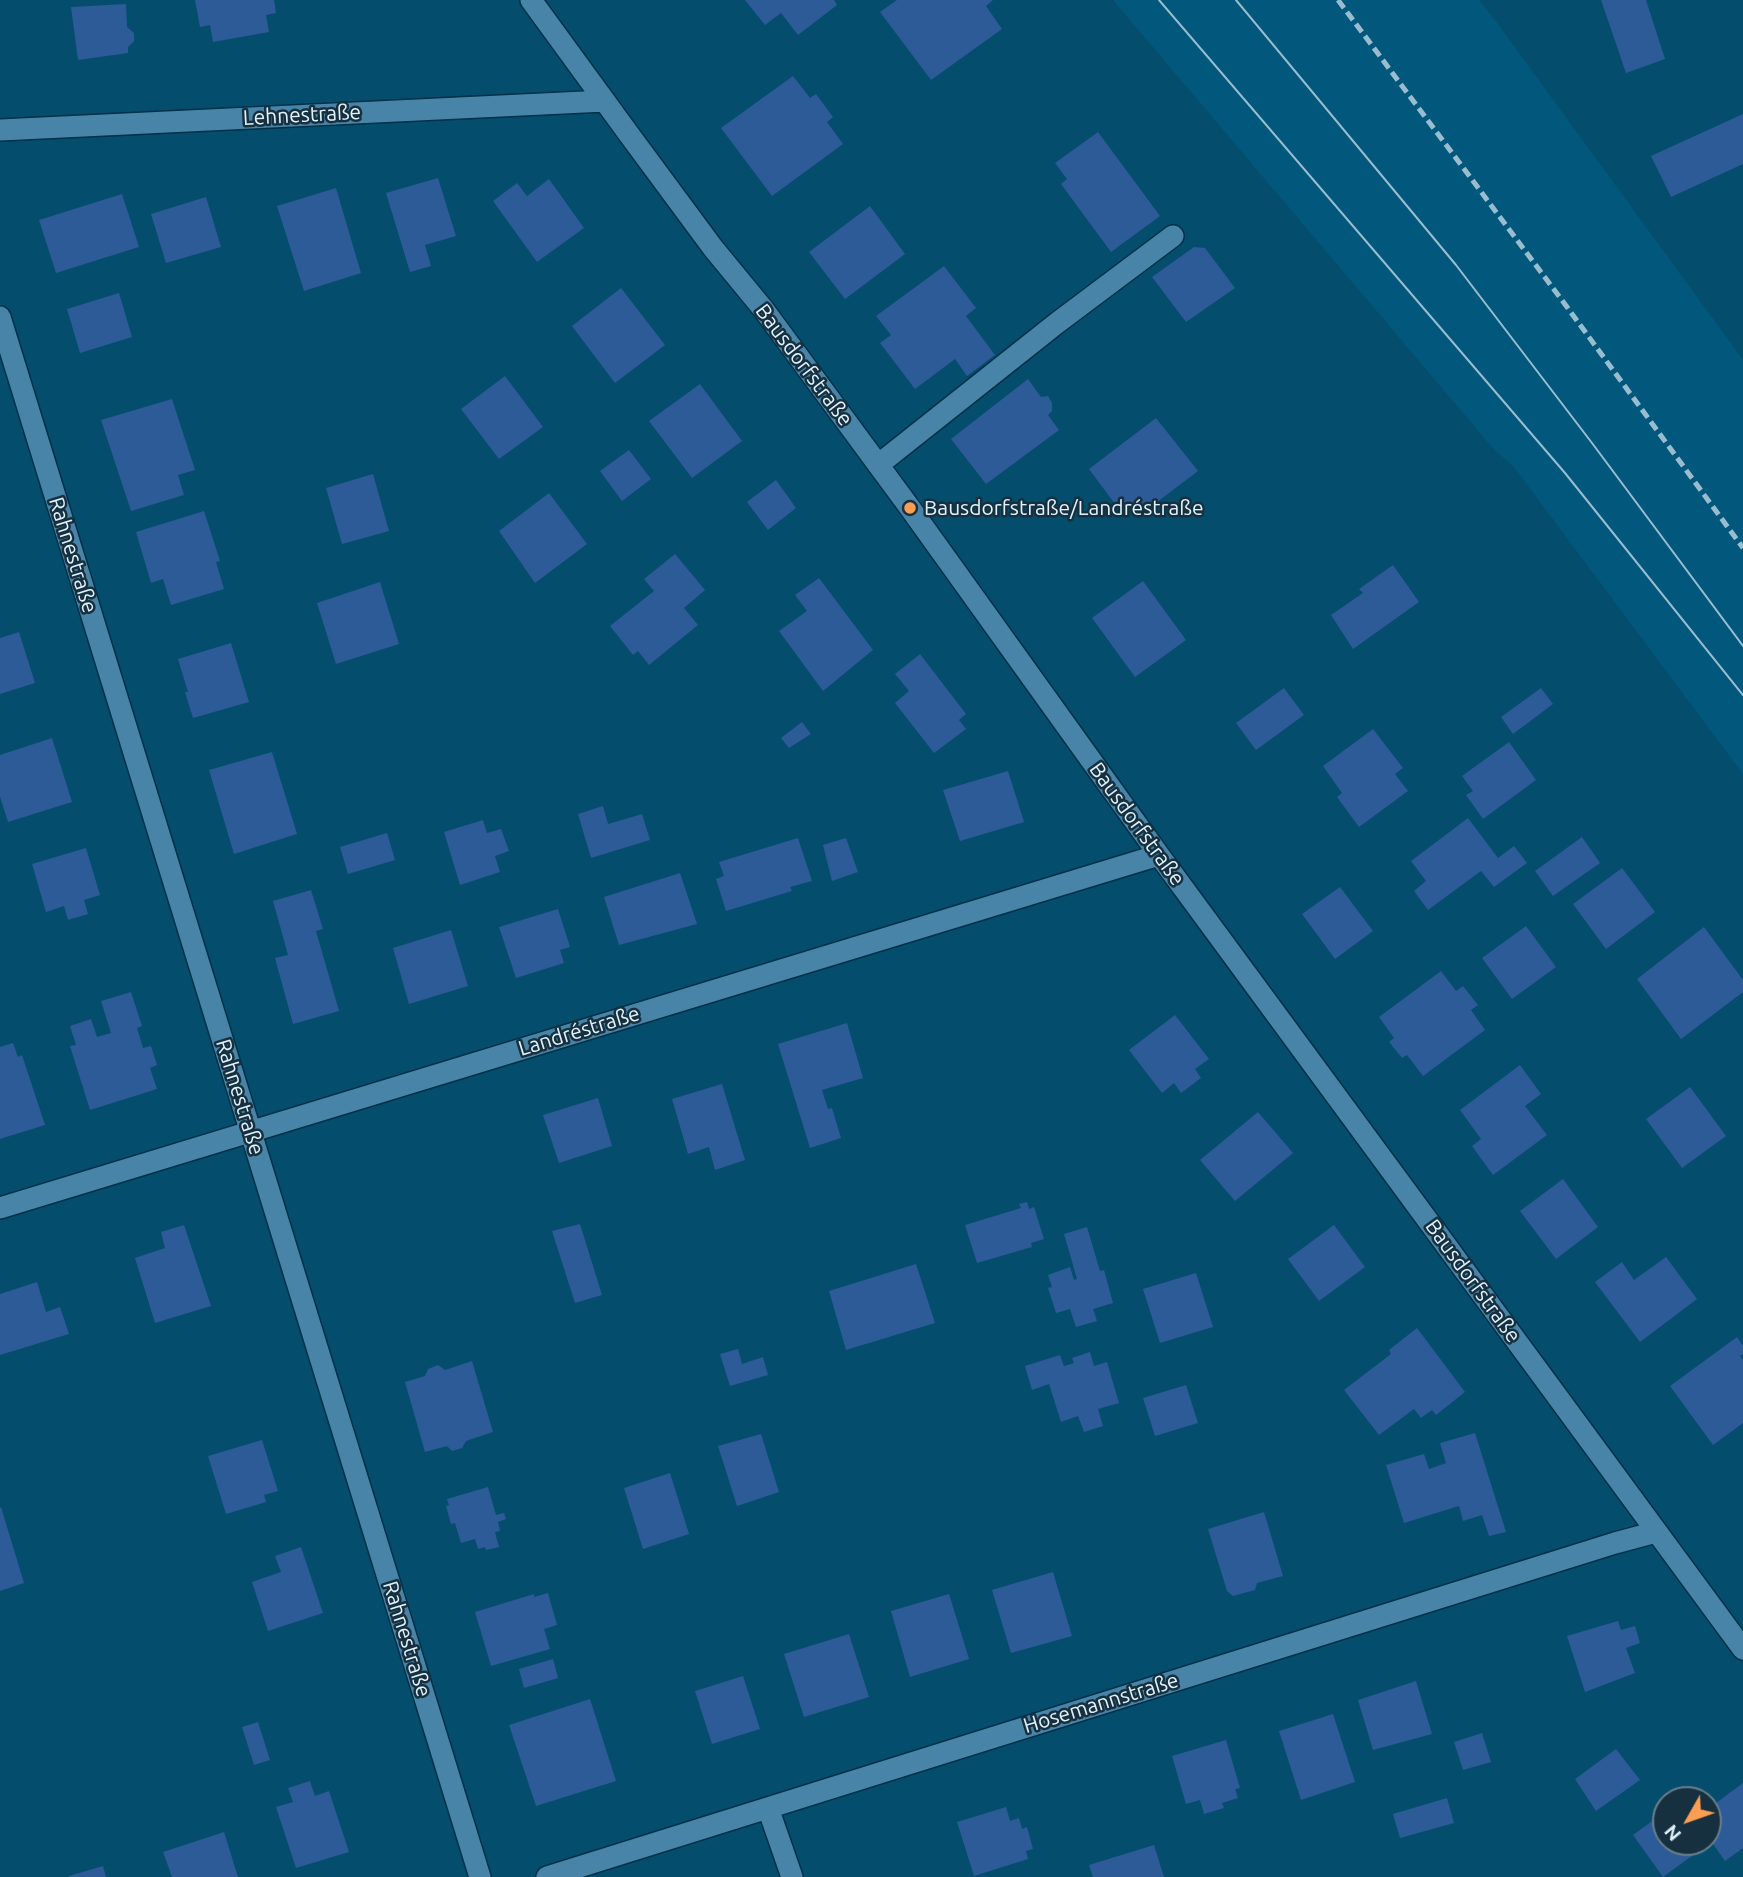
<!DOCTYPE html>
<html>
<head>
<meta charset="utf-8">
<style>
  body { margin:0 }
  #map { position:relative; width:1743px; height:1877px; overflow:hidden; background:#054d6d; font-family:Ubuntu,sans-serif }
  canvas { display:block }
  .north { position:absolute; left:1652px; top:1786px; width:70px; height:70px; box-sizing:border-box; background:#17303f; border:2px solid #677e8b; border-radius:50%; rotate:230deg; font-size:19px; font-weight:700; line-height:28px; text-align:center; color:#e0f2fd }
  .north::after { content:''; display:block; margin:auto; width:24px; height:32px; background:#fc9d54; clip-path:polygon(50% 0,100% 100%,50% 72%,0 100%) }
</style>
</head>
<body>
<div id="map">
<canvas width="1743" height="1877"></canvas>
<div class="north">N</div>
</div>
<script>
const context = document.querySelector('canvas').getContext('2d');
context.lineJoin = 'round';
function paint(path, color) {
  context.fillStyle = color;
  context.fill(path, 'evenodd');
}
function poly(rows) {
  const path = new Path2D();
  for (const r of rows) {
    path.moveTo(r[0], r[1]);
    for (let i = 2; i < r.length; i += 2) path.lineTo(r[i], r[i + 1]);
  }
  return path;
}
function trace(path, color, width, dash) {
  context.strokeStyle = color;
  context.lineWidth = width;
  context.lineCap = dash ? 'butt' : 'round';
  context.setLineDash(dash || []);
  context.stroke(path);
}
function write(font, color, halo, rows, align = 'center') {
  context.font = font + ' Ubuntu,sans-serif';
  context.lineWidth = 5;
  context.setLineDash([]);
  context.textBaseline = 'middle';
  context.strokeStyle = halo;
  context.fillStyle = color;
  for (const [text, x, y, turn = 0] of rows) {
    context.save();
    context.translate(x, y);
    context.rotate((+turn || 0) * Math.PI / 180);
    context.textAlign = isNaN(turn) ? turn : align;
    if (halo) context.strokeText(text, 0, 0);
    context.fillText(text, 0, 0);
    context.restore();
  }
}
paint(poly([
  [1113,0,1479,0,1495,20,1743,360,1743,774,1514,467,1492,447]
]), '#01587c');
paint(poly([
  [195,0,274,0,276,13,266,15,269,32,213,42,210,25,200,27],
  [745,0,834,0,837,5,798,35,781,13,765,25],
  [897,0,993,0,986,6,1002,29,931,80,880,12],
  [1601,0,1646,0,1665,59,1626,73],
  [126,4,127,27,134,33,134,41,128,47,128,53,78,60,71,7],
  [793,76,810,98,816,94,833,117,827,122,843,144,772,196,721,128],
  [1743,114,1743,164,1671,197,1651,156],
  [1098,132,1160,216,1111,252,1061,184,1067,179,1055,163],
  [438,178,456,236,425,245,431,266,410,272,386,193],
  [549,179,584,228,537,262,493,201,517,183,527,196],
  [336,188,361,273,304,291,277,206],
  [122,194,139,247,56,273,39,220],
  [206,197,221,247,166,263,151,214],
  [870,206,905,254,845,299,809,252],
  [1194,247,1205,248,1235,288,1186,322,1152,277],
  [944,266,976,308,966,316,995,355,967,376,955,359,915,389,880,343,891,335,876,316],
  [621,288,665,345,615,383,572,326],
  [119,293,132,337,80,353,67,309],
  [505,376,543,427,499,459,461,409],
  [1028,379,1041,397,1048,396,1052,403,1052,411,1048,415,1059,430,986,484,951,439],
  [700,384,742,441,692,478,649,421],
  [172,399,195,470,178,475,184,495,131,511,101,420],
  [1156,418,1198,471,1140,515,1130,503,1118,508,1089,469],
  [629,450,651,479,622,501,600,471],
  [373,474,389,531,342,544,326,488],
  [776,480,796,508,768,530,747,502],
  [549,493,587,544,535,583,499,531],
  [204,511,220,561,216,562,224,589,171,605,163,579,151,583,136,532],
  [675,554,705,590,684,608,698,625,649,665,638,651,633,655,610,626,654,591,644,579],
  [1393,565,1419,602,1353,649,1331,615,1363,593,1359,589],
  [819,578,873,650,823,691,779,631,807,611,795,595],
  [1143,581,1186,640,1135,677,1092,618],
  [380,582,399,644,336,664,317,603],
  [19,632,35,683,0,694,0,638],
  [231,643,249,702,193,718,185,692,188,692,178,659],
  [920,654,966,714,959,720,966,729,934,753,895,703,909,691,895,674],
  [1284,688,1304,715,1256,750,1236,723],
  [1541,688,1553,704,1513,734,1501,717],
  [802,722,811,734,789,748,781,738],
  [1373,729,1403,768,1395,774,1408,791,1359,827,1337,797,1342,793,1323,766],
  [52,738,72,802,8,822,0,797,0,755],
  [1509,742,1536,780,1483,819,1466,795,1473,791,1462,776],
  [272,752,297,834,234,854,209,770],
  [1008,771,1024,822,960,841,943,790],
  [603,806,608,824,642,814,650,840,591,858,578,814],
  [1468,818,1498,858,1514,846,1527,863,1494,887,1481,871,1428,910,1414,891,1426,881,1411,861],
  [483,820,487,833,501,829,509,851,495,856,500,872,460,885,444,832],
  [387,833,395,860,348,874,340,847],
  [1582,837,1600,863,1553,896,1535,871],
  [798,838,812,881,790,887,792,891,726,911,716,879,724,876,719,862],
  [846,838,858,872,832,881,823,845],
  [86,848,100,895,84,900,88,914,68,920,64,906,46,912,32,864],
  [1622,868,1655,912,1606,949,1573,904],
  [680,873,697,924,619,945,604,897],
  [1340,887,1373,931,1335,959,1302,914],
  [311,890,323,929,316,931,339,1011,293,1024,275,958,288,955,273,901],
  [558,909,570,947,560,950,564,963,516,978,499,927],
  [1526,926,1556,967,1512,999,1482,958],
  [1704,927,1743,980,1743,992,1681,1039,1637,979],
  [451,930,468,986,409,1004,393,948],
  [1441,971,1456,991,1463,986,1478,1005,1471,1010,1485,1030,1423,1076,1407,1055,1402,1058,1389,1042,1394,1038,1379,1017],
  [131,992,142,1026,137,1028,143,1048,151,1046,157,1065,150,1068,157,1089,90,1110,70,1046,76,1045,70,1026,91,1019,97,1037,111,1033,101,1001],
  [1175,1015,1209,1059,1195,1069,1201,1078,1181,1093,1174,1083,1162,1093,1129,1050],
  [847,1023,863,1078,822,1090,828,1109,832,1108,841,1138,810,1148,778,1044],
  [13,1043,18,1057,22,1055,45,1125,0,1139,0,1047],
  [1520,1065,1541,1094,1525,1106,1547,1135,1493,1175,1472,1146,1481,1139,1460,1110],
  [722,1084,745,1160,715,1170,709,1147,688,1154,672,1099],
  [1690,1087,1726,1136,1682,1168,1646,1119],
  [598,1098,612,1146,559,1163,543,1115],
  [1258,1112,1293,1153,1235,1201,1200,1160],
  [1563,1179,1598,1227,1556,1259,1520,1211],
  [1027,1202,1029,1209,1034,1207,1044,1239,1031,1243,1032,1247,977,1263,965,1225,1021,1208,1019,1204],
  [580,1224,602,1295,575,1303,552,1231],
  [184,1225,211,1306,155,1323,135,1258,165,1248,161,1232],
  [1334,1225,1365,1267,1319,1301,1288,1259],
  [1087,1227,1100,1271,1104,1270,1113,1303,1093,1309,1097,1321,1076,1327,1070,1309,1056,1313,1048,1288,1052,1287,1048,1275,1070,1267,1074,1280,1077,1279,1064,1234],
  [1666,1257,1697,1299,1640,1342,1595,1282,1622,1262,1634,1280],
  [916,1264,935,1323,846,1350,829,1291],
  [1196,1273,1213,1327,1160,1343,1143,1289],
  [37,1282,46,1312,60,1307,69,1334,0,1355,0,1294],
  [1417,1328,1465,1392,1436,1415,1432,1410,1421,1418,1414,1409,1379,1435,1344,1390,1391,1354,1389,1350],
  [1737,1337,1743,1346,1743,1354,1740,1356,1743,1360,1743,1423,1713,1445,1670,1386],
  [738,1349,742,1364,763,1357,768,1375,730,1386,720,1354],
  [1090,1352,1094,1366,1107,1362,1119,1403,1098,1409,1103,1426,1084,1432,1078,1416,1061,1422,1049,1384,1032,1390,1025,1366,1060,1355,1064,1366,1074,1363,1072,1358],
  [472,1361,493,1432,466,1441,462,1448,452,1451,447,1446,425,1452,405,1382,425,1376,428,1369,438,1365,445,1370],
  [1186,1385,1198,1423,1155,1436,1143,1398],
  [1475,1433,1506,1532,1489,1536,1482,1515,1463,1521,1459,1506,1404,1523,1386,1465,1424,1454,1429,1469,1446,1463,1440,1443],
  [761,1434,779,1492,737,1506,718,1446],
  [262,1440,278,1491,264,1495,266,1502,226,1514,208,1456],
  [670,1473,689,1534,643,1549,624,1488],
  [488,1487,496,1515,504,1513,506,1519,498,1522,500,1531,495,1532,499,1547,486,1550,485,1547,478,1549,475,1539,461,1543,455,1523,451,1524,446,1506,449,1505,447,1499],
  [1,1507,24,1583,0,1591,0,1508],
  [1264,1512,1283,1576,1257,1583,1255,1590,1233,1596,1227,1591,1208,1529],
  [301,1547,323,1613,268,1631,252,1582,281,1572,275,1556],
  [1053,1572,1072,1636,1011,1653,992,1590],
  [548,1593,557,1625,544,1629,550,1649,491,1666,475,1612,534,1594,534,1597],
  [949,1594,969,1659,910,1677,891,1611],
  [1618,1621,1621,1630,1635,1626,1640,1643,1626,1648,1635,1673,1585,1692,1567,1636],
  [849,1634,869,1697,804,1717,784,1654],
  [553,1659,558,1678,524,1688,519,1669],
  [743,1676,760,1729,712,1744,695,1691],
  [1416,1681,1432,1734,1373,1750,1358,1700],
  [590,1699,616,1781,536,1806,509,1725],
  [1333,1714,1355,1782,1301,1800,1279,1731],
  [258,1722,270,1760,254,1765,242,1727],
  [1482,1733,1491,1762,1463,1770,1454,1742],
  [1226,1740,1240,1788,1235,1789,1238,1798,1222,1803,1224,1808,1204,1814,1200,1800,1186,1804,1172,1756],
  [1616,1749,1640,1780,1596,1811,1575,1779],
  [310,1781,315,1796,329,1791,349,1852,296,1868,276,1807,293,1802,288,1788],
  [1743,1783,1743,1848,1725,1861,1708,1837,1708,1809],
  [1447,1798,1454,1823,1400,1838,1393,1814],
  [1006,1807,1010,1821,1019,1818,1022,1829,1027,1827,1033,1849,1026,1851,1028,1859,974,1876,957,1822],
  [1666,1811,1666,1842,1694,1842,1700,1850,1663,1877,1633,1835],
  [224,1832,238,1877,172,1877,163,1852],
  [1154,1845,1164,1877,1093,1877,1089,1865],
  [103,1866,106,1877,69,1877,69,1876]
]), '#2c5b97');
const minor = poly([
  [531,0,628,133,713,248,764,310,910,508,1159,855,1743,1649],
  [0,130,605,101],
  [0,317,480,1877],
  [878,465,1057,323,1173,236],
  [0,1208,1159,855],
  [768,1808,792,1877],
  [547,1877,1615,1543,1656,1532]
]);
trace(minor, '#003149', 24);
trace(minor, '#4884a7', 21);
trace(poly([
  [1159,0,1565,473,1743,695],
  [1236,0,1456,265,1592,443,1743,646]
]), '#99bdce', 2);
trace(poly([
  [1338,0,1567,307,1743,548]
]), '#99bdce', 5, [10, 5]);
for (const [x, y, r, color] of [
  [910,508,7,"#fc9d54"]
]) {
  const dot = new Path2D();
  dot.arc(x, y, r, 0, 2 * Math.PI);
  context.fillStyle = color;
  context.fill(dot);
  trace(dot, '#17303f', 2.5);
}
write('21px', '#e0f2fd', '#17303f', [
  ["Lehnestraße",302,115,-3],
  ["Bausdorfstraße",804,365,53],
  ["Rahnestraße",73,555,73],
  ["Bausdorfstraße",1137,824,54],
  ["Landréstraße",579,1031,-17],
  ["Rahnestraße",240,1097,73],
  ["Bausdorfstraße",1473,1281,54],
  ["Rahnestraße",407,1639,73],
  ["Hosemannstraße",1101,1703,-17]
]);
write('21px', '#e0f2fd', '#17303f', [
  ["Bausdorfstraße/Landréstraße",924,508]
], 'left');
</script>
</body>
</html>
